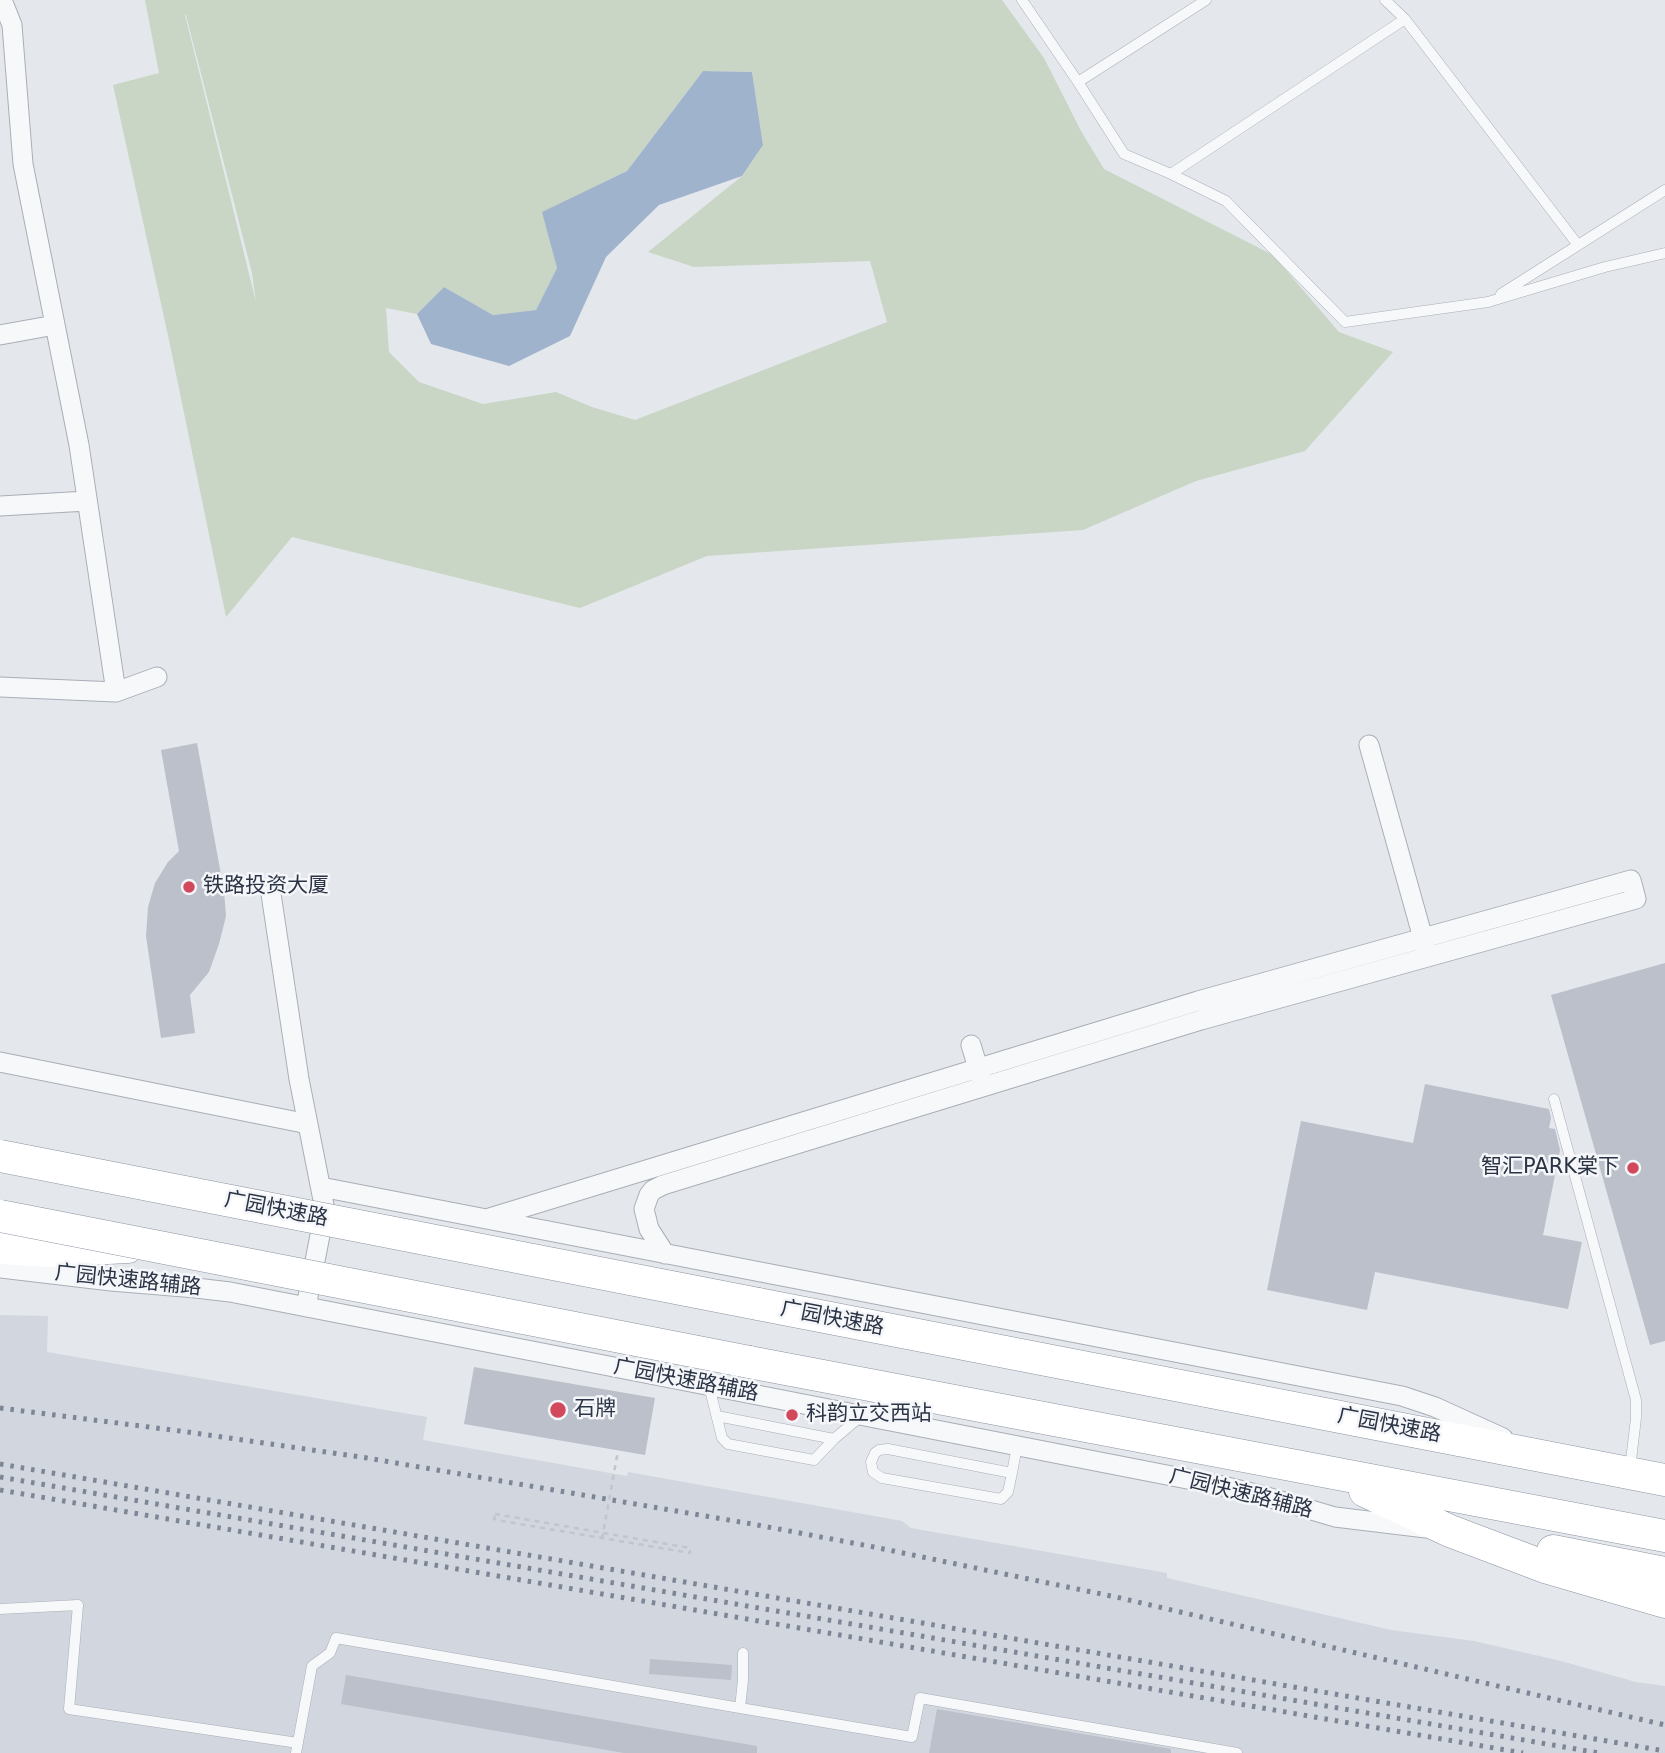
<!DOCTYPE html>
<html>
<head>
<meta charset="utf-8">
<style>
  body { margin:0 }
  canvas { display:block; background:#e4e7ec }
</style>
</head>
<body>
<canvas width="1665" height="1753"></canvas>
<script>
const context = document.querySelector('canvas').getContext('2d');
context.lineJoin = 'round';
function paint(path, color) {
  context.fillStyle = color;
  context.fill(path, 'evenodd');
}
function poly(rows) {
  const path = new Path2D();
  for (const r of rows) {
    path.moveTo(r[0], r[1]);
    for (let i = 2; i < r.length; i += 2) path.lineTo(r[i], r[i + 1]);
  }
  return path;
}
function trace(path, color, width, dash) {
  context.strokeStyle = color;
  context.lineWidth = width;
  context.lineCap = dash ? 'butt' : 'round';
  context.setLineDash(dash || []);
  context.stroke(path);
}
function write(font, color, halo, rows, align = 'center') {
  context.font = font + ' "DejaVu Sans","Noto Sans SC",sans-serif';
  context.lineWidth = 5;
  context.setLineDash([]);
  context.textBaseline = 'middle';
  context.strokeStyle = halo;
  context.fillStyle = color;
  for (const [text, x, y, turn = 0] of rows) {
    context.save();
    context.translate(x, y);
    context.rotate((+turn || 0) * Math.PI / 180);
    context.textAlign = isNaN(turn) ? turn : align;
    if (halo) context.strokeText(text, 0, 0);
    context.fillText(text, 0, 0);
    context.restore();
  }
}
paint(poly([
  [0,1315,48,1316,47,1352,427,1417,423,1440,627,1476,628,1472,902,1521,911,1528,1167,1573,1167,1578,1391,1630,1474,1641,1561,1661,1636,1682,1665,1686,1665,1753,0,1753]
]), '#d2d6de');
paint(poly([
  [145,0,1002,0,1044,58,1081,131,1104,169,1273,255,1339,332,1393,352,1305,451,1196,481,1083,530,707,556,580,608,292,537,226,617,169,340,113,85,159,73],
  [186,15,252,273,256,302,185,15],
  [703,71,752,72,763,145,742,176,648,252,694,267,870,261,887,322,635,420,592,407,556,392,483,404,419,382,389,352,386,308,417,314,444,287,493,315,536,310,557,268,543,212,627,171]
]), '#c9d6c5');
paint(poly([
  [703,71,752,72,763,145,742,176,659,205,606,257,570,336,509,366,431,344,417,314,444,287,493,315,536,310,557,268,542,212,627,171]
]), '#9fb4cc');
paint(poly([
  [197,743,224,891,226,916,219,944,209,972,190,995,195,1033,161,1038,146,936,148,907,155,883,168,862,179,851,161,750],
  [1665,963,1665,1341,1650,1345,1551,995],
  [1425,1084,1549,1109,1551,1118,1549,1128,1555,1129,1560,1150,1543,1235,1582,1242,1568,1309,1375,1272,1367,1310,1267,1290,1301,1121,1413,1143],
  [474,1367,655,1398,645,1455,464,1424],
  [650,1659,732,1665,731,1680,649,1674],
  [346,1675,757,1746,757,1753,624,1753,341,1704],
  [937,1709,1171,1749,1171,1753,929,1753]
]), '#bbc0ca');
const service = poly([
  [1022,0,1078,82,1124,154,1171,174,1226,201,1345,322,1488,302,1605,267,1665,253],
  [1385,0,1405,19,1578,245],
  [1078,82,1206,0],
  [1171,174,1405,19],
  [1501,294,1665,190],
  [1554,1099,1636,1400,1636,1418,1630,1469],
  [709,1386,722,1438,728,1444,814,1460,834,1439,860,1417],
  [717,1416,834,1439],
  [1012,1473,888,1449,879,1450,875,1453,871,1462,873,1472,882,1478,1001,1499,1008,1492,1012,1473,1017,1446],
  [0,1609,78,1605,69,1709,298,1743],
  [740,1708,912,1737,920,1698,1237,1753],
  [296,1753,312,1666,330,1653,336,1638,740,1708,743,1680,743,1653]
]);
const minor = poly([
  [2,0,12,25,23,164,79,445,116,692],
  [0,335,55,325],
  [0,506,87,501],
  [0,687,116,692,157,677],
  [1369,745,1426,949],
  [271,894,299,1079,324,1205,321,1230,306,1307],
  [971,1045,982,1081],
  [0,1062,308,1124],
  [321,1187,1402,1396,1435,1407,1503,1438],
  [486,1219,1198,1001,1631,880,1636,899,1201,1020,663,1185,653,1190,649,1195,644,1209,649,1229,665,1254],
  [0,1268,111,1281,196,1288,230,1292,1223,1486,1264,1496,1335,1517,1426,1528]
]);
const trunk = poly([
  [0,1248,47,1251,128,1247],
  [758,1304,1665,1480],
  [749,1362,1665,1536],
  [1365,1491,1450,1531,1548,1568,1665,1602],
  [1553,1551,1665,1573]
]);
trace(service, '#a9aeb7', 11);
trace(minor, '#a9aeb7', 21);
trace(trunk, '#8b94a3', 33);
trace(poly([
  [495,1514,690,1548,690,1553,502,1521,494,1519,495,1514]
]), '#c2c5cb', 2.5, [5, 5]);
trace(service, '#f7f8fa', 10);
trace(minor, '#f7f8fa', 19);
trace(trunk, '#fff', 32);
trace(poly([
  [0,1408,180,1431,367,1458,752,1524,874,1547,1116,1597,1665,1725],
  [0,1464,1665,1751],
  [0,1477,1599,1753],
  [0,1490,1523,1753]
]), '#7d8696', 5, [3.5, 7]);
const trunkBridge = poly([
  [0,1156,758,1304],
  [0,1216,749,1362]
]);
trace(trunkBridge, '#8b94a3', 33, []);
trace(poly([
  [602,1539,618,1451]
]), '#c2c5cb', 2.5, [5, 5]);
trace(trunkBridge, '#fff', 32);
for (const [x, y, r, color] of [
  [189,887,7,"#d1495b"],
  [1633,1168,7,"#d1495b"],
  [558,1410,9,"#d1495b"],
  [792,1415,7,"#d1495b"]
]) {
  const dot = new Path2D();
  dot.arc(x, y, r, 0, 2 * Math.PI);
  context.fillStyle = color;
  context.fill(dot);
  trace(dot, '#f4f6f9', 2.5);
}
write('21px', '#2b3445', '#f4f6f9', [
  ["铁路投资大厦",203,887],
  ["智汇PARK棠下",1619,1168,"right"],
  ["石牌",574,1410],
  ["科韵立交西站",806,1415]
], 'left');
write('21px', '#2b3445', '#f4f6f9', [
  ["广园快速路",276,1210,11],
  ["广园快速路辅路",128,1281,6],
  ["广园快速路",832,1319,11],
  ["广园快速路辅路",686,1381,11],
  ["广园快速路",1389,1426,11],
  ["广园快速路辅路",1241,1494,14]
]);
</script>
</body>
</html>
